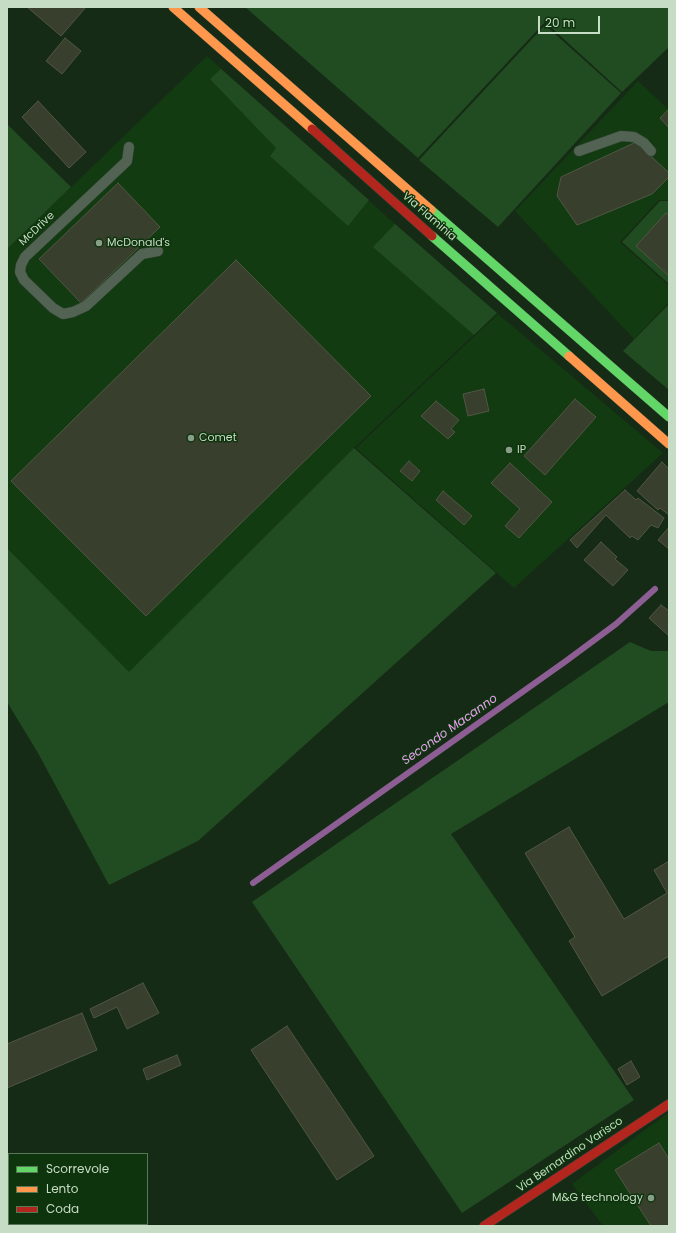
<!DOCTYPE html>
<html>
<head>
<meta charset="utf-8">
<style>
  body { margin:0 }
  #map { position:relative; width:676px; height:1233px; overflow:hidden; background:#162b16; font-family:Poppins,sans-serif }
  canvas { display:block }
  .frame { position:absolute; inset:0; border:8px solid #c7dcc5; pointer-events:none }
  .legend { position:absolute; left:8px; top:1153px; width:140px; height:72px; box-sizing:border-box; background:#0e340d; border:1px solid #587757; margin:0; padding:5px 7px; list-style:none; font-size:12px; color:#c7dcc5 }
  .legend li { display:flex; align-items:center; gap:8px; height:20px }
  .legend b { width:20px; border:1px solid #587757 }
  .scale { position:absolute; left:538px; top:16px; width:62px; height:18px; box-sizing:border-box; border:2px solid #c7dcc5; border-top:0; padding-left:5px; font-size:12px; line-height:14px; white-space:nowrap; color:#c7dcc5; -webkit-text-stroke:3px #0e340d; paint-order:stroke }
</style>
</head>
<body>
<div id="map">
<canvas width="676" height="1233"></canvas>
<div class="frame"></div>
<ul class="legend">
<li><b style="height:5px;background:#63d668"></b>Scorrevole</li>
<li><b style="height:5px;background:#ff974d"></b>Lento</li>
<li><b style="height:5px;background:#b3261e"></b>Coda</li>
</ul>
<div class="scale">20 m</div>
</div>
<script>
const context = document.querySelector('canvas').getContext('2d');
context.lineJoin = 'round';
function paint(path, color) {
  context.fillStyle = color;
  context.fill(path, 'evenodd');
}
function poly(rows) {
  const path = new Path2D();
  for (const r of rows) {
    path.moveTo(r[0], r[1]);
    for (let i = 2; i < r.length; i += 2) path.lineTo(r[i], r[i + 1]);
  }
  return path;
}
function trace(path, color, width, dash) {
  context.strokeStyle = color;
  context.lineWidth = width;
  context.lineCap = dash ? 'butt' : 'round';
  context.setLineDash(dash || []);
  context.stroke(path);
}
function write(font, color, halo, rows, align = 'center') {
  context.font = font + ' Poppins,sans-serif';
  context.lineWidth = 3;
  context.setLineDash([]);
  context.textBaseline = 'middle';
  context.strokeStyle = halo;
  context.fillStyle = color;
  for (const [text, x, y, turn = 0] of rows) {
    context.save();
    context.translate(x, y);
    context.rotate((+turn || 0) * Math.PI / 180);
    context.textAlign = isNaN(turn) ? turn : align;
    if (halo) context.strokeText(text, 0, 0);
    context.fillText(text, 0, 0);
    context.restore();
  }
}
paint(poly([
  [207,56,395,224,497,313,354,448,129,673,7,548,7,249],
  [638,81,669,110,669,200,659,200,620,242,669,286,669,302,634,339,515,211],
  [498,314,663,453,514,588,356,448],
  [669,1112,669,1226,603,1226,572,1184]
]), '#123b11');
paint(poly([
  [245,7,669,7,669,47,622,92,545,22,418,158],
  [545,25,621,93,498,227,419,160],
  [221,69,369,200,348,226,270,156,276,148,210,79],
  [7,124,71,187,7,249],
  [660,201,669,201,669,284,622,242],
  [395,224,497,313,474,335,373,247],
  [669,304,669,390,623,351],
  [354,448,496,573,198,841,109,885,38,753,7,702,7,548,129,672],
  [630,642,651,651,669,651,669,702,451,834,634,1100,462,1213,252,902]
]), '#214b20');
trace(poly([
  [253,883,566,661,616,624,655,589]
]), '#8d5e93', 6);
const building = poly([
  [27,7,86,7,61,36,27,7],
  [65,38,81,51,62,74,46,61,65,38],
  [38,101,86,152,69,168,22,117,38,101],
  [669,109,669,128,660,118,669,109],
  [636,142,669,173,669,177,652,194,577,225,557,196,561,177,636,142],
  [118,183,160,227,81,303,39,259,118,183],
  [666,213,669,215,669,276,636,246,666,213],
  [236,260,371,396,146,616,11,481,236,260],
  [484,389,489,411,468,416,463,394,484,389],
  [575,399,596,417,545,475,524,456,575,399],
  [436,401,459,420,451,429,455,432,448,439,421,416,436,401],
  [409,461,420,471,412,481,400,471,409,461],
  [662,462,669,469,669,515,660,508,658,510,637,491,662,462],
  [510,463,552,502,519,538,505,526,520,509,491,483,510,463],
  [625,490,636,500,638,498,664,518,658,528,651,525,638,540,632,536,630,538,606,515,577,548,570,540,625,490],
  [443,491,472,516,464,525,436,500,443,491],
  [669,527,669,549,658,540,669,527],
  [601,542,617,557,615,559,628,570,613,586,584,560,601,542],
  [661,605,669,611,669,636,649,618,661,605],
  [569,827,624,919,667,893,654,870,669,861,669,956,602,996,569,941,575,937,525,853,569,827],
  [143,983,159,1013,127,1029,117,1007,94,1018,90,1009,143,983],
  [82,1013,97,1050,7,1088,7,1044,82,1013],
  [287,1026,374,1156,337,1180,251,1050,287,1026],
  [177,1055,181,1065,147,1080,143,1069,177,1055],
  [631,1061,640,1077,627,1085,618,1069,631,1061],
  [659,1143,669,1159,669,1226,651,1226,615,1170,659,1143],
  [58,1224,79,1224,76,1226,59,1226,58,1224]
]);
paint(building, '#383f2d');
trace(building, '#515642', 1);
const lane = poly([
  [129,147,127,161,25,257,21,265,20,272,24,280,53,308,63,314,73,312,86,306,142,254,158,251],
  [579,151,621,136,634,137,644,143,651,151]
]);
const fast = poly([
  [431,210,669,417],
  [432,236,569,356]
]);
const slow = poly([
  [173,7,312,129],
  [199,7,431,210],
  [569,356,669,444]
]);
const jam = poly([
  [312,129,432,236],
  [484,1226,669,1104]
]);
trace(lane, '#334333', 11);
trace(fast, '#334333', 10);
trace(slow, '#334333', 10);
trace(jam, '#334333', 10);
trace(lane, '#536353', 10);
trace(fast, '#63d668', 9);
trace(slow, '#ff974d', 9);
trace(jam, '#b3261e', 9);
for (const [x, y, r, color] of [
  [99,243,4,"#899e88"],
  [191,438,4,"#899e88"],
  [509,450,4,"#899e88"],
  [651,1198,4,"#899e88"]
]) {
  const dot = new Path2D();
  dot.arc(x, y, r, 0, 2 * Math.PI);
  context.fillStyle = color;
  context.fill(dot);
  trace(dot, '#0e340d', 1.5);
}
write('11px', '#c7dcc5', '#0e340d', [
  ["Via Flaminia",429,217,41],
  ["McDrive",37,229,-43],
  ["Via Bernardino Varisco",570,1155,-34]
]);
write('11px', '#c7dcc5', '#0e340d', [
  ["McDonald's",107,243],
  ["Comet",199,438],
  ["IP",517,450],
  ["M&G technology",643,1198,"right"]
], 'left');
write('italic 12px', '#eba1f4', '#0e340d', [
  ["Secondo Macanno",450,730,-35]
]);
</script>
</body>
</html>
